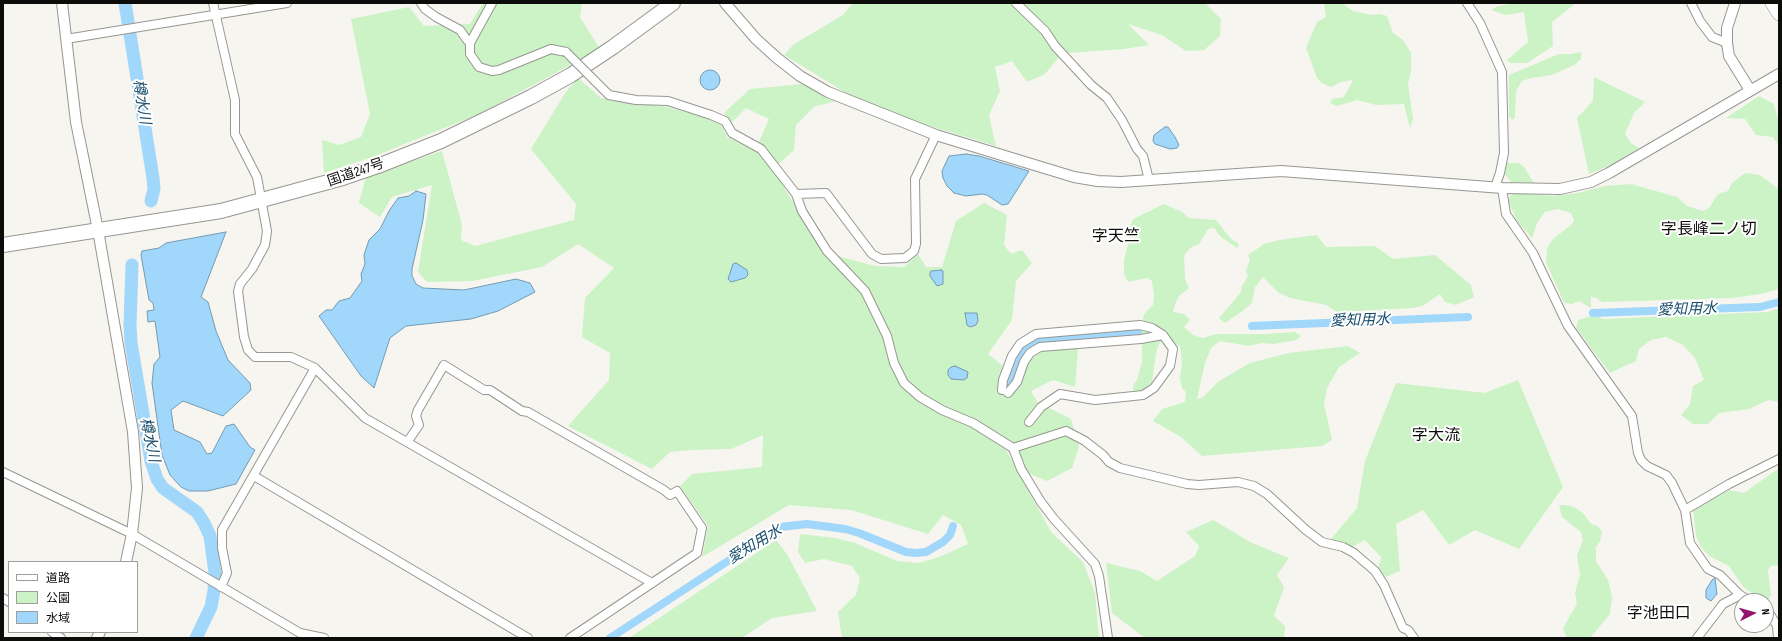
<!DOCTYPE html>
<html>
<head>
<meta charset="utf-8">
<style>
  body { margin:0 }
  #map { position:relative; width:1782px; height:641px; overflow:hidden; background:#f7f5f0; font-family:"Sofia Sans Condensed","Noto Sans JP",sans-serif }
  canvas { display:block }
  .frame { position:absolute; inset:0; border:4px solid #0c0c0a; pointer-events:none }
  .legend { position:absolute; left:8px; top:561px; width:130px; height:72px; box-sizing:border-box; background:#fff; border:1px solid #9e9e9d; margin:0; padding:5px 7px; list-style:none; font-size:12px; color:#0c0c0a }
  .legend li { display:flex; align-items:center; gap:8px; height:20px }
  .legend b { width:20px; border:1px solid #9e9e9d }
  .north { position:absolute; left:1734px; top:593px; width:40px; height:40px; box-sizing:border-box; background:#fff; border:1px solid #9e9e9d; border-radius:50%; rotate:84deg; font-size:11px; font-weight:700; line-height:16px; text-align:center; color:#0c0c0a }
  .north::after { content:''; display:block; margin:auto; width:14px; height:18px; background:#94136d; clip-path:polygon(50% 0,100% 100%,50% 72%,0 100%) }
</style>
</head>
<body>
<div id="map">
<canvas width="1782" height="641"></canvas>
<div class="frame"></div>
<ul class="legend">
<li><b style="height:5px;background:#fff"></b>道路</li>
<li><b style="height:11px;background:#ccf3c5"></b>公園</li>
<li><b style="height:11px;background:#a1d7fa"></b>水域</li>
</ul>
<div class="north">N</div>
</div>
<script>
const context = document.querySelector('canvas').getContext('2d');
context.lineJoin = 'round';
function paint(path, color) {
  context.fillStyle = color;
  context.fill(path, 'evenodd');
}
function poly(rows) {
  const path = new Path2D();
  for (const r of rows) {
    if (r.length === 3) {
      path.moveTo(r[0] + r[2], r[1]);
      path.arc(r[0], r[1], r[2], 0, 2 * Math.PI);
      continue;
    }
    path.moveTo(r[0], r[1]);
    for (let i = 2; i < r.length; i += 2) path.lineTo(r[i], r[i + 1]);
  }
  return path;
}
function trace(path, color, width, dash) {
  context.strokeStyle = color;
  context.lineWidth = width;
  context.lineCap = dash ? 'butt' : 'round';
  context.setLineDash(dash || []);
  context.stroke(path);
}
function write(font, color, halo, rows, align = 'center') {
  context.font = font + ' "Sofia Sans Condensed","Noto Sans JP",sans-serif';
  context.lineWidth = 4;
  context.setLineDash([]);
  context.textBaseline = 'middle';
  context.strokeStyle = halo;
  context.fillStyle = color;
  for (const [text, x, y, turn = 0] of rows) {
    context.save();
    context.translate(x, y);
    context.rotate((+turn || 0) * Math.PI / 180);
    context.textAlign = isNaN(turn) ? turn : align;
    if (halo) context.strokeText(text, 0, 0);
    context.fillText(text, 0, 0);
    context.restore();
  }
}
paint(poly([
  [483,3,582,3,580,17,600,49,479,114,375,156,324,173,322,140,339,145,361,137,370,114,351,19,409,7,424,26,470,24],
  [853,3,1012,3,1015,6,1018,3,1205,3,1221,19,1220,36,1204,50,1186,51,1162,35,1128,24,1149,45,1124,49,1068,53,1059,57,1045,74,1027,82,1012,61,995,67,1000,91,989,115,996,146,920,123,851,96,784,55,794,44,843,15],
  [1324,3,1342,3,1353,11,1371,15,1380,14,1387,16,1393,33,1403,40,1411,53,1411,71,1408,84,1413,119,1410,128,1404,104,1376,105,1357,100,1337,106,1330,103,1332,99,1344,97,1353,80,1341,82,1331,87,1322,83,1317,78,1306,48,1317,22,1326,17],
  [1517,3,1576,3,1552,22,1553,46,1527,63,1510,63,1507,60,1528,42,1524,12,1506,15,1491,10,1498,6],
  [1581,52,1581,59,1574,65,1552,75,1531,78,1522,81,1516,91,1515,118,1512,120,1509,116,1509,75,1559,54,1571,54],
  [1594,77,1645,102,1634,113,1625,134,1630,142,1639,148,1612,165,1589,174,1577,118,1593,101],
  [578,78,601,98,668,107,720,122,727,137,755,151,769,119,746,108,731,123,724,113,750,89,802,84,834,102,815,106,796,125,794,150,773,169,823,252,875,266,904,267,918,254,926,267,942,267,956,221,984,203,1007,215,1004,245,1011,254,1022,250,1032,263,1016,281,1012,320,988,354,1003,366,998,389,1009,396,1020,382,1031,359,1047,348,1078,348,1075,387,1053,380,1031,391,1037,402,1071,419,1079,447,1072,468,1047,481,1025,472,1005,448,1051,532,1083,562,1095,593,1099,638,842,638,838,612,856,595,860,578,852,566,824,559,805,563,798,552,800,534,835,538,855,543,897,561,919,563,939,557,968,544,961,525,943,515,928,534,851,510,789,505,702,557,708,526,680,486,692,474,762,467,763,435,731,449,692,450,670,452,652,469,568,426,609,380,610,353,582,337,585,298,614,268,578,244,542,267,472,281,427,282,418,272,432,185,392,197,380,217,359,203,366,177,442,151,462,225,461,240,475,246,574,220,576,204,531,149,565,93],
  [1759,96,1774,104,1779,123,1779,146,1773,137,1756,135,1745,119,1726,118],
  [1507,163,1519,163,1524,167,1534,183,1511,182,1504,173],
  [1745,173,1760,175,1777,188,1779,187,1779,289,1761,294,1732,298,1602,302,1597,298,1591,297,1591,308,1579,301,1572,304,1564,303,1546,262,1547,249,1552,240,1572,224,1574,220,1571,213,1558,209,1545,212,1537,223,1532,238,1517,221,1508,200,1511,195,1518,193,1553,196,1578,193,1604,186,1631,184,1677,197,1687,206,1703,211,1709,208,1718,194,1728,191,1732,183],
  [1164,204,1182,212,1189,218,1216,220,1231,239,1239,244,1237,248,1221,237,1214,228,1208,229,1199,244,1190,248,1184,256,1185,279,1189,288,1180,295,1176,302,1173,312,1184,314,1190,320,1184,327,1193,335,1203,338,1216,334,1264,334,1295,332,1301,336,1296,340,1274,344,1261,343,1249,346,1220,341,1211,348,1205,363,1197,399,1202,398,1219,381,1250,363,1289,353,1348,346,1360,353,1339,367,1327,388,1324,404,1332,440,1322,446,1202,456,1181,437,1153,421,1162,409,1185,402,1186,392,1182,388,1180,378,1182,362,1180,346,1165,339,1159,344,1156,353,1152,382,1144,391,1134,392,1133,385,1137,380,1142,362,1142,325,1144,314,1153,305,1154,295,1152,281,1147,278,1128,282,1124,274,1124,260,1129,240,1129,229,1133,219],
  [1317,235,1326,247,1375,246,1393,259,1435,255,1471,285,1474,297,1456,305,1445,302,1440,294,1422,306,1413,308,1337,312,1326,305,1290,298,1279,293,1263,277,1255,287,1252,303,1244,310,1225,323,1219,318,1241,292,1242,286,1248,276,1246,271,1250,260,1248,255,1264,244,1279,240],
  [1779,308,1779,402,1768,400,1749,409,1719,413,1708,424,1693,424,1681,415,1690,404,1693,386,1704,380,1695,358,1683,345,1666,337,1651,340,1639,349,1636,361,1610,373,1576,328,1578,320,1595,315,1603,319,1768,312],
  [1518,380,1563,487,1519,549,1475,530,1449,545,1423,510,1396,524,1400,571,1386,577,1378,569,1381,557,1365,540,1352,547,1331,539,1357,508,1365,461,1396,383,1485,393],
  [1779,468,1779,565,1770,566,1768,571,1771,595,1767,602,1744,588,1729,566,1709,556,1701,547,1696,536,1693,509,1730,490,1744,493],
  [1559,505,1566,505,1574,507,1583,513,1591,524,1597,526,1602,531,1600,541,1596,547,1596,561,1608,580,1612,597,1610,614,1590,638,1568,638,1566,636,1563,628,1577,604,1575,593,1580,575,1577,555,1583,540,1581,532,1562,517],
  [1213,520,1252,543,1289,558,1277,575,1284,587,1274,616,1285,626,1284,638,1145,638,1112,613,1106,563,1140,571,1157,581,1195,556,1199,546,1186,532],
  [776,540,787,554,817,611,772,618,742,638,629,638]
]), '#ccf3c5');
const water = poly([
  [710,80,10],
  [1165,127,1168,127,1175,137,1179,145,1177,148,1170,149,1155,144,1153,141,1154,135,1165,127],
  [966,154,979,156,1029,171,1008,204,1002,205,987,195,982,194,966,196,954,193,947,186,943,178,942,171,949,156,966,154],
  [416,191,426,194,423,220,412,269,412,276,416,284,423,288,464,290,516,279,530,283,535,292,498,311,471,319,406,326,390,338,374,388,361,376,319,316,326,310,332,310,339,301,350,298,362,281,361,274,365,264,364,255,369,240,380,229,389,211,398,198,409,196,416,191],
  [226,232,201,297,208,302,216,331,228,360,250,383,251,390,223,416,183,401,171,410,174,430,200,442,207,454,212,453,226,426,234,424,250,447,255,450,236,484,208,491,189,491,181,487,170,475,162,455,152,383,154,364,160,357,155,321,148,322,147,311,154,310,153,303,149,300,141,255,142,251,159,248,166,243,226,232],
  [736,263,747,270,748,275,745,278,731,282,728,279,733,264,736,263],
  [941,270,943,271,943,284,937,286,930,276,930,273,931,271,941,270],
  [965,313,977,313,978,321,976,325,970,327,967,325,965,313],
  [955,366,968,372,967,378,963,380,951,379,948,375,948,370,951,367,955,366],
  [1715,578,1717,594,1711,601,1706,598,1706,590,1712,580,1715,578]
]);
paint(water, '#a1d7fa');
trace(water, '#749ab2', 1);
trace(poly([
  [1593,313,1760,307,1779,302],
  [1252,326,1468,317],
  [1006,390,1019,359,1026,349,1038,340,1138,332],
  [610,638,780,527,807,524,845,529,859,533,906,552,915,553,926,552,943,542,950,535,953,526]
]), '#a1d7fa', 8);
trace(poly([
  [125,3,153,178,154,189,151,201],
  [132,265,130,325,131,343,151,461,157,479,163,488,197,512,204,523,210,536,215,573,214,591,211,607,196,638]
]), '#a1d7fa', 13);
const minor = poly([
  [213,3,235,100,235,134,257,177,267,231,265,245,252,269,240,284,238,291,244,337,248,350,255,357,291,357,315,368,365,418,652,583],
  [421,3,425,9,436,17,460,30,467,40,470,43],
  [492,3,470,43,470,54,479,67,492,71,499,70,551,49,566,52],
  [1016,3,1045,31,1055,46,1091,85,1107,98,1122,120,1137,149,1143,156,1149,180],
  [1467,3,1480,23,1502,72,1504,153,1500,173,1495,187],
  [1691,3,1700,21,1712,37,1727,43],
  [66,39,287,3],
  [595,81,609,95,636,100,668,101,711,115,725,121,732,133,761,149,796,194,802,211,827,251,865,291,887,336,894,363,904,383,920,397,942,410,973,423,1013,448,1021,469,1041,502,1054,519,1095,564,1099,576,1108,638],
  [1502,188,1506,214,1533,253,1568,326,1632,416,1638,453,1641,460,1647,466,1666,475,1672,483,1685,510,1690,543,1708,569,1720,575,1740,595,1750,601],
  [796,194,826,193,872,254,881,259,905,258,914,251,916,244,915,179,936,135],
  [1002,390,1003,380,1012,356,1020,344,1036,334,1140,325,1152,328,1163,335,1173,349,1170,366,1154,388,1143,395,1095,400,1060,394,1041,407,1029,422],
  [1008,393,1017,382,1024,362,1030,353,1040,347,1141,339,1163,335],
  [408,441,419,425,416,416,418,410,444,365,484,390,490,390,522,411,528,412,664,490,670,495,677,491,702,528,697,553,570,638],
  [1013,448,1066,431,1085,441,1103,455,1109,462,1120,468,1187,484,1199,485,1238,482,1254,486,1267,494,1306,530,1322,542,1343,547,1354,553,1375,571,1384,585,1403,628,1408,630,1414,638],
  [3,472,132,534,300,633,324,638],
  [254,476,528,638],
  [1685,510,1729,484,1779,459],
  [221,587,227,573,222,548,222,530,315,368],
  [3,598,9,602],
  [1766,611,1770,614,1777,626,1778,638],
  [52,632,61,638],
  [1697,638,1723,604,1740,595]
]);
const tertiary = poly([
  [62,3,76,122,98,230,133,432,137,488,132,534,126,562],
  [725,3,756,39,777,58,800,76,828,92,936,135,1074,177,1098,181,1121,182,1281,171,1502,188,1560,189,1591,182,1609,173,1779,74],
  [1735,3,1727,28,1727,43,1729,56,1750,90],
  [97,638,100,632]
]);
const primary = poly([
  [1772,3,1779,14]
]);
const trunk = poly([
  [3,245,221,211,343,178,378,166,441,141,531,97,571,75,613,47,673,3]
]);
trace(minor, '#979691', 10);
trace(tertiary, '#979691', 12);
trace(primary, '#979691', 14);
trace(trunk, '#979691', 16);
trace(minor, '#fff', 8);
trace(tertiary, '#fff', 10);
trace(primary, '#fff', 13);
trace(trunk, '#fff', 14);
const minorBridge = poly([
  [566,52,595,81]
]);
trace(minorBridge, '#979691', 10, []);
trace(minorBridge, '#fff', 8);
write('14px', '#0c0c0a', '#fff', [
  ["国道247号",356,173,-19]
]);
write('italic 15px', '#184e6b', '#fff', [
  ["樽水川",141,102,81],
  ["愛知用水",1687,310,-2],
  ["愛知用水",1360,321,-2],
  ["樽水川",149,440,78],
  ["愛知用水",755,545,-31]
]);
write('16px', '#0c0c0a', '#fff', [
  ["字長峰二ノ切",1709,230],
  ["字天竺",1116,237],
  ["字大流",1436,436],
  ["字池田口",1659,614]
]);
</script>
</body>
</html>
